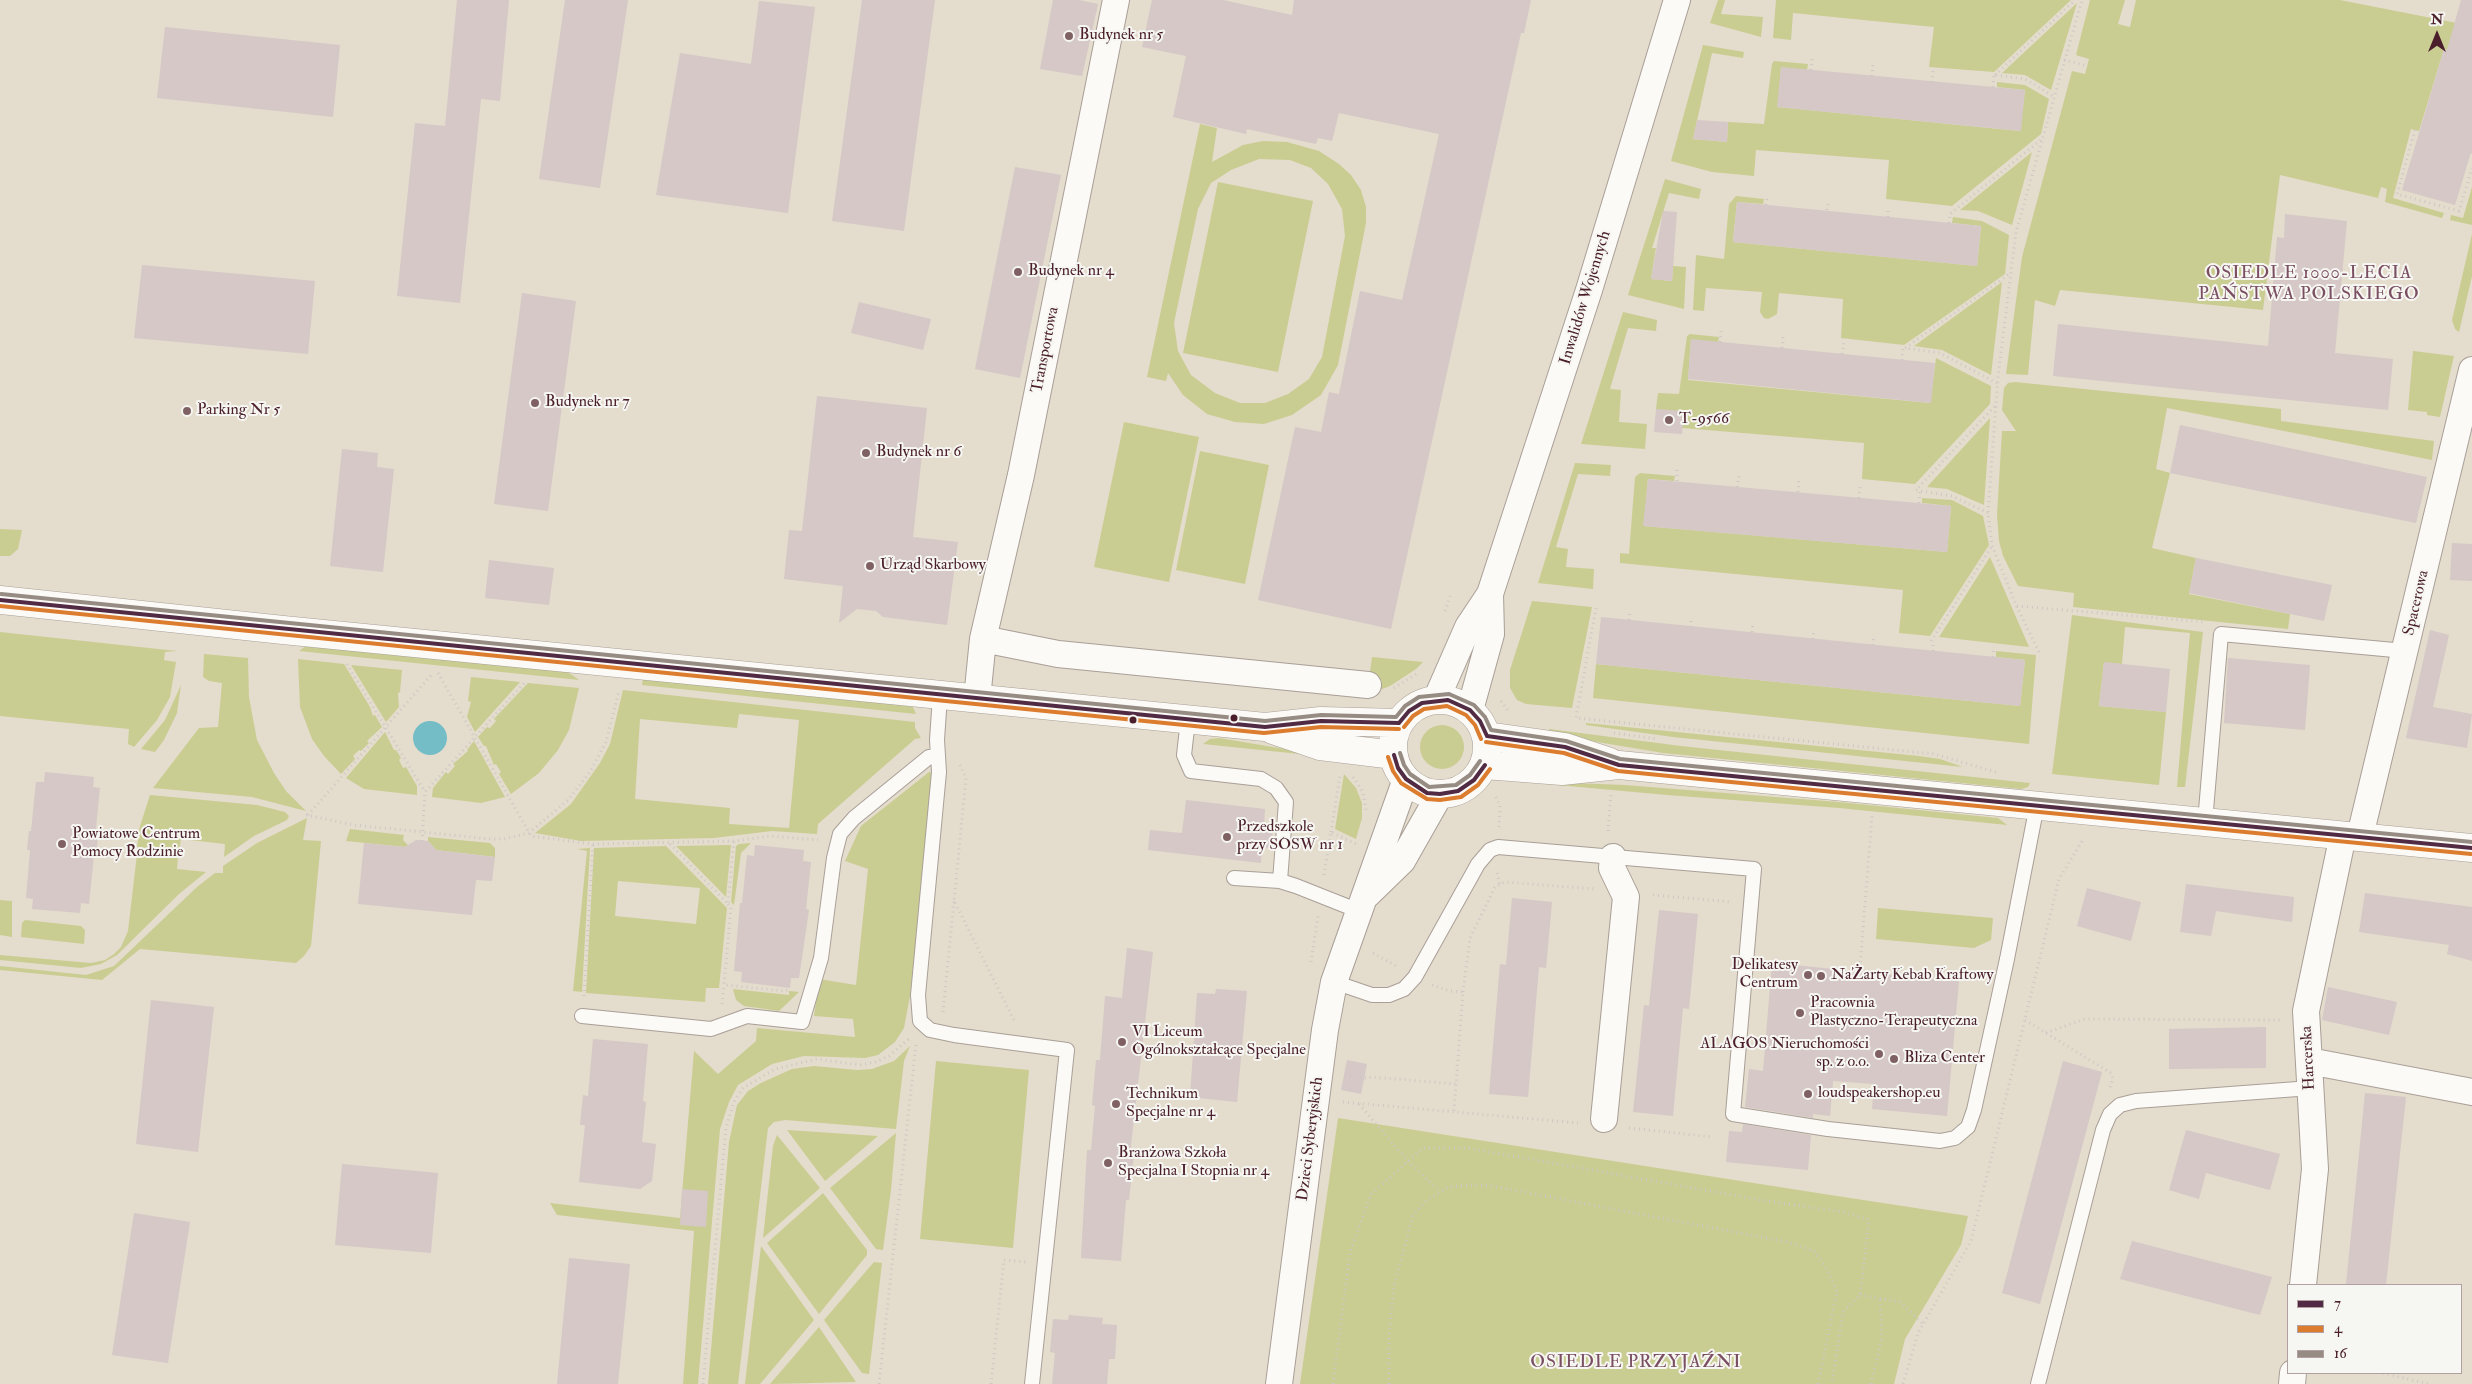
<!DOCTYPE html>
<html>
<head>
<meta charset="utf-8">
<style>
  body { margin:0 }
  #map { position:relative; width:2472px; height:1384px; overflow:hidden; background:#e4dccc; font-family:"IM FELL Double Pica",serif }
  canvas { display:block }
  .legend { position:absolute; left:2287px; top:1284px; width:175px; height:90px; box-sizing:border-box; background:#f6f6f2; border:1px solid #b1a0a2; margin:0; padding:6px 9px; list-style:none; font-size:15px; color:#4a1f2b }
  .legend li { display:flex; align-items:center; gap:10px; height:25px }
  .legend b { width:25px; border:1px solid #b1a0a2 }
  .north { position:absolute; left:2412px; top:10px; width:50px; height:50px; -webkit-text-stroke:4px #f6f6f2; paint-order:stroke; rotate:0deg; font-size:14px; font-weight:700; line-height:20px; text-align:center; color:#4a1f2b }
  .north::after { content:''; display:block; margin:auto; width:18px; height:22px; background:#4a1f2b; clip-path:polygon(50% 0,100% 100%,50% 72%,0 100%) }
</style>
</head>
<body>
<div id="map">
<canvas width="2472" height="1384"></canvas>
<ul class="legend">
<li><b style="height:6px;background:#512a44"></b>7</li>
<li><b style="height:6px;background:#dc7c2e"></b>4</li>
<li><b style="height:6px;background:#968c83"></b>16</li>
</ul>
<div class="north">N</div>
</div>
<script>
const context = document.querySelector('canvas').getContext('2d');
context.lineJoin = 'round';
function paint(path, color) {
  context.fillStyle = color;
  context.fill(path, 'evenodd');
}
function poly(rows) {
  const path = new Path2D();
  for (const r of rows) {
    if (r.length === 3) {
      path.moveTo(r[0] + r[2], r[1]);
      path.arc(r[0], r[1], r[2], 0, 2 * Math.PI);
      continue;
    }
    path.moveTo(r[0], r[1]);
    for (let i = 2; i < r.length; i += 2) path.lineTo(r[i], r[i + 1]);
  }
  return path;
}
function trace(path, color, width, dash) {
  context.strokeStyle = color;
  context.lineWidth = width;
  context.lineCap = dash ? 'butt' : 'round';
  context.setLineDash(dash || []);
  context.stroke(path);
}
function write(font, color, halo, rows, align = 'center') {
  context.font = font + ' "IM FELL Double Pica",serif';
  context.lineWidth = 4;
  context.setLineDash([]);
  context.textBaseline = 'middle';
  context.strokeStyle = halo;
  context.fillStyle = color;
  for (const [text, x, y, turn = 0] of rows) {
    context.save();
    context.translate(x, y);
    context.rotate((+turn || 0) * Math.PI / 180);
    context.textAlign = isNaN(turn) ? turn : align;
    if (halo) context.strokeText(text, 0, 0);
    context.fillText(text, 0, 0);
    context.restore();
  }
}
paint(poly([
  [1718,0,1725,0,1721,14,1763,17,1761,37,1710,23],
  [1776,0,2071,0,1994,72,1929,67,1934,27,1793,13,1791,40,1773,38],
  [2090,0,2125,0,2118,24,2130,27,2136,0,2340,0,2472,26,2472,57,2444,49,2419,131,2411,129,2393,198,2444,213,2442,218,2385,202,2387,189,2381,187,2378,198,2280,175,2263,310,2060,290,2055,306,2035,300,2028,375,2006,374,2022,257,2072,71,2085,74,2089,59,2076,55],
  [2077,3,2051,90,2025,75,2002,73],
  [1703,45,1744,52,1743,58,1712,53,1693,139,1727,142,1728,122,1764,124,1772,64,1774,61,1808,64,1807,70,1781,68,1778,107,2020,131,2025,90,1997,87,1997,82,2025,85,2049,99,2041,134,1952,206,1886,199,1889,160,1756,150,1754,176,1712,172,1671,161],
  [1200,124,1217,128,1212,162,1243,145,1263,141,1287,142,1319,151,1339,164,1351,175,1361,190,1366,207,1366,223,1338,365,1321,395,1292,415,1264,424,1235,422,1207,414,1183,395,1168,373,1166,381,1147,377],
  [1259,159,1290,160,1311,168,1328,184,1342,209,1345,236,1322,357,1309,379,1288,394,1265,403,1240,403,1215,393,1191,375,1178,351,1174,323,1198,209,1211,183,1231,170],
  [2032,152,2012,225,1978,211,1960,210],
  [1665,179,1701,189,1699,199,1669,193,1652,248,1656,248,1651,279,1672,281,1673,266,1686,267,1684,309,1628,295],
  [1218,182,1313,201,1278,372,1183,353],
  [2472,187,2472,225,2450,220,2451,215,2463,218],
  [1736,196,1764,199,1763,204,1737,202,1733,242,1977,266,1981,226,1952,223,1953,217,1982,221,2009,235,2005,274,1904,345,1841,338,1843,299,1779,293,1777,314,1768,319,1764,318,1760,312,1762,292,1706,288,1704,311,1693,310,1696,255,1724,259,1729,204],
  [2472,234,2472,276,2459,332,2455,329,2452,320],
  [2002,282,1991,375,1942,350,1914,346],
  [1623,312,1657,320,1656,331,1628,328,1610,389,1621,390,1619,422,1647,424,1645,449,1581,444],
  [1690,334,1719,337,1718,342,1691,340,1688,380,1930,403,1936,358,1991,386,1990,404,1915,484,1862,479,1864,443,1682,428,1656,409,1658,393,1679,394,1687,336],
  [2413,351,2454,356,2440,417,2427,415,2427,412,2408,410],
  [2015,382,2281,409,2281,421,2434,441,2432,460,2167,408,2156,469,2170,473,2152,548,2196,558,2189,594,2290,614,2288,629,2073,607,2074,593,2018,586,2003,556,1999,541,1997,515,2002,431,2016,431,2002,410,2004,388,2008,383],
  [1990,418,1984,505,1947,489,1927,487],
  [1124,422,1199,437,1169,582,1094,567],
  [1200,451,1269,465,1245,584,1176,570],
  [1575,463,1611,465,1610,476,1578,474,1556,547,1568,549,1566,567,1594,569,1593,589,1538,583],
  [1640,473,1675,476,1674,481,1648,479,1644,526,1947,552,1951,506,1922,503,1922,498,1952,500,1983,516,1989,545,1930,636,1899,633,1903,590,1620,563,1620,553,1629,554,1635,477],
  [0,529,22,530,18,549,10,556,0,556],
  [1990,557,2029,647,1939,637],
  [1532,601,1592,607,1572,708,1526,704,1517,700,1510,688,1510,670],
  [2072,615,2203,632,2185,787,2177,787,2190,633,2125,627,2122,664,2104,663,2099,706,2166,712,2159,785,2052,774],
  [0,632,177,651,165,652,164,660,176,662,170,697,157,720,134,747,128,744,129,729,0,716],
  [307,645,568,672,579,680,299,651],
  [1996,651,2036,655,2029,744,1593,698,1596,664,2020,706,2025,660,1996,657],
  [204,654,248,658,249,697,257,740,274,773,286,791,306,811,252,797,153,788,199,728,218,727,222,683,209,681,203,677],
  [1372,657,1423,662,1416,669,1390,686,1367,695],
  [298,659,344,664,370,707,373,716,375,715,382,727,367,741,369,743,361,751,359,750,353,756,355,759,341,774,324,756,312,739,300,707],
  [351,665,402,670,400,692,398,693,399,707,386,722],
  [471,677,520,682,475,732,467,717,471,702,468,701],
  [643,678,894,704,913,707,916,714,642,685],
  [528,683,579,688,569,730,558,750,539,773,511,794,499,774,501,772,496,764,494,765,486,746,484,746,478,737,487,727,490,728,496,721,494,719],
  [181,685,177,713,164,740,155,752,141,749,165,720],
  [623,690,915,722,915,728,921,738,915,739,818,824,817,834,772,831,714,838,581,841,535,833,571,804,600,763,610,744],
  [739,714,799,720,789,828,729,824,730,808,635,799,640,719,737,728],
  [1586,723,1919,756,1940,759,1963,767,1673,737,1586,725],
  [1442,747,22],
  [1549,729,1681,746,2030,783,2028,787,2021,789,1663,753,1549,734],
  [385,732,394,750,396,750,401,758,399,760,403,768,406,767,417,786,417,795,364,789,346,778],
  [1219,738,1309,753,1309,755,1203,744,1210,739],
  [474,741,505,797,481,803,432,797,433,788,446,772,448,774,455,766,453,764,468,751,467,750],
  [929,772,933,773,910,996,904,1028,895,1042,878,1055,865,1058,804,1056,772,1064,738,1085,729,1102,720,1129,698,1384,683,1384,694,1231,557,1215,550,1203,680,1218,694,1051,718,1074,756,1041,757,1028,855,1037,853,1019,814,1016,819,979,856,985,868,869,845,861,861,826],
  [1344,774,1356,788,1362,803,1362,818,1356,839,1335,829],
  [1544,782,1625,785,1839,802,1998,818,2007,825,1839,808,1667,795,1546,784],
  [150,795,257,805,285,812,289,816,287,820,254,836,224,857,225,844,181,839,179,851,137,847,140,826],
  [307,818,303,840,321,841,311,946,304,956,296,963,140,949,102,980,0,970,0,966,86,975,114,966,197,887,215,873,223,873,223,866,257,843],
  [350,829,404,835,403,840,408,845,405,847,346,841],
  [428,837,490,843,495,848,495,857,436,850,428,841],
  [751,843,741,853,734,905,731,902,736,846,739,844],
  [731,845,726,897,676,846],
  [666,846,727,908,719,988,706,988,705,1002,586,993,594,848],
  [618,881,700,888,696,924,615,916],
  [590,848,582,992,573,991,587,851,577,849],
  [137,854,178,858,177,869,206,872,179,894,117,955,101,964,81,968,0,960,0,955,91,963,105,960,114,954,121,947,128,931],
  [0,900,12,901,12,937,0,935],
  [1878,908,1993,918,1991,940,1974,948,1876,939],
  [25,920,81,926,85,930,84,944,21,937,22,923],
  [733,989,789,995,789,991,799,992,779,1011,744,1006,736,1000],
  [910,1046,904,1061,896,1129,785,1120,774,1122,768,1128,738,1384,708,1384,729,1142,737,1105,748,1091,761,1083,792,1069,814,1066,857,1070,872,1069,894,1061],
  [936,1061,1029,1070,1013,1248,920,1239],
  [1338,1118,1824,1194,1968,1216,1961,1245,1905,1339,1894,1384,1300,1384],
  [787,1130,878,1136,825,1181],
  [896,1133,891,1190,883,1250,876,1249,830,1188],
  [777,1135,820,1188,763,1238,773,1146],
  [823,1193,867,1250,867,1255,819,1314,767,1243],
  [761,1246,814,1320,760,1384,745,1384],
  [874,1262,882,1263,869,1374,862,1373,824,1320],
  [819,1327,856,1382,770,1384]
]), '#cacd92');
paint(poly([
  [430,738,17]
]), '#75bdc6');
paint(poly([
  [457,0,509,0,500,101,481,99,460,303,397,296,415,123,445,126],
  [565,0,628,0,600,188,539,179],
  [862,0,935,0,904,231,832,221],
  [1053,0,1079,0,1098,4,1082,76,1040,69],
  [1152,0,1223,0,1292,15,1294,0,1531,0,1524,33,1521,33,1391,629,1258,600,1295,427,1321,432,1329,392,1339,394,1360,291,1402,300,1439,134,1339,113,1332,141,1318,138,1316,144,1247,129,1246,134,1173,117,1186,56,1142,47],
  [2461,0,2472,0,2472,149,2455,205,2402,190,2444,49,2447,50],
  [759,1,815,7,788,213,656,195,680,53,751,64],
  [165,27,340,45,333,117,157,98],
  [1781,67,2025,90,2021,131,1777,107],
  [1697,120,1728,122,1727,142,1693,139],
  [1015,167,1061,175,1020,378,975,369],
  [1737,202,1981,226,1977,266,1733,242],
  [1663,211,1677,212,1672,281,1651,279],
  [2285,214,2347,221,2335,353,2393,359,2388,410,2053,376,2058,324,2268,346,2277,237,2284,238],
  [142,265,315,281,308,354,134,338],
  [522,293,576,301,548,511,494,504],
  [859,302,931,319,923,350,851,333],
  [1691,339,1935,363,1931,403,1688,379],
  [817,396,927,408,913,537,958,542,947,625,883,617,876,611,857,609,839,623,843,586,784,579,789,530,802,531],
  [1656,409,1684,411,1682,434,1654,432],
  [2180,425,2427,477,2416,523,2170,473],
  [342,449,378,453,377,467,394,469,383,572,330,566],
  [1648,479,1951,506,1947,552,1643,526],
  [2452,543,2472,544,2472,581,2450,580],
  [2196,558,2332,585,2324,621,2189,593],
  [489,560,554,568,549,605,485,598],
  [1601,617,2025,660,2020,706,1596,664],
  [2430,630,2449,635,2433,707,2472,714,2467,748,2406,738],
  [2228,658,2310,665,2305,730,2224,723],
  [2104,662,2170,669,2166,712,2099,706],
  [45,772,94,777,93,787,100,788,95,837,98,837,96,855,94,855,89,904,81,903,80,913,32,909,33,899,26,898,30,850,27,850,29,831,31,831,36,782,44,782],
  [1186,800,1265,809,1264,827,1273,828,1271,848,1262,847,1261,863,1148,850,1150,830,1182,833],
  [416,840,428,841,436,850,495,857,492,881,476,880,472,915,358,904,364,843,405,847],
  [755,845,804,850,803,861,811,862,806,909,809,910,799,978,791,978,790,988,741,982,742,972,734,971,740,903,742,903,747,855,754,856],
  [2186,884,2294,897,2292,922,2216,911,2211,936,2180,932],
  [2087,888,2141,902,2131,941,2077,926],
  [2365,893,2472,907,2472,961,2447,954,2449,945,2359,932],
  [1512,898,1552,902,1546,968,1539,967,1528,1097,1489,1094,1500,964,1506,965],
  [1659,910,1698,914,1689,1009,1683,1008,1673,1116,1633,1112,1644,1005,1649,1006],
  [1127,948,1153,952,1130,1154,1134,1154,1129,1200,1126,1200,1121,1261,1081,1258,1087,1150,1091,1150,1095,1106,1092,1105,1096,1060,1100,1060,1105,996,1122,998],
  [1772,963,1959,981,1947,1116,1872,1109,1874,1084,1833,1081,1830,1116,1813,1114,1813,1118,1745,1107,1749,1069,1763,1071],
  [2328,987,2397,1002,2389,1035,2322,1020],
  [1216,989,1247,991,1237,1102,1190,1097,1197,993,1215,994],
  [151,1000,214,1007,198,1152,136,1144],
  [2266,1027,2266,1068,2169,1069,2169,1029],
  [593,1039,648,1044,643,1101,646,1102,642,1142,656,1144,652,1181,640,1189,579,1182,585,1125,580,1125,583,1095,588,1096],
  [1347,1060,1367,1064,1361,1094,1341,1090],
  [2063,1061,2102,1072,2040,1304,2002,1293],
  [2365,1093,2406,1097,2386,1285,2346,1285],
  [1743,1124,1811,1135,1808,1170,1726,1162,1729,1131,1742,1132],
  [2186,1130,2280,1154,2270,1190,2206,1173,2199,1199,2169,1190],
  [342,1164,438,1173,431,1253,335,1245],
  [682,1189,708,1191,706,1227,680,1225],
  [134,1213,190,1222,168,1363,112,1355],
  [2132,1241,2272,1277,2260,1315,2120,1279],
  [569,1258,630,1264,618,1384,557,1384],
  [1069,1315,1103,1318,1102,1324,1117,1325,1115,1359,1109,1359,1107,1384,1052,1384,1055,1353,1050,1352,1053,1319,1068,1320]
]), '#d5c8c7');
const service = poly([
  [940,696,937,740,939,772,918,995,920,1021,930,1030,954,1035,1067,1050,1032,1384],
  [1188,720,1184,755,1191,771,1261,779,1276,788,1286,802,1280,881],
  [2205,822,2221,634,2405,651],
  [1234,878,1280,881,1296,886,1359,911],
  [1334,982,1372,995,1389,995,1404,989,1415,977,1478,864,1490,850,1498,847,1754,869,1733,1114,1828,1129,1940,1141,1955,1138,1968,1127,1974,1110,2007,959,2037,805],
  [582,1016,711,1029,747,1016,802,1022,821,958,834,858,840,834,854,818,929,757,938,756],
  [2038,1384,2103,1130,2110,1114,2120,1105,2136,1101,2311,1088]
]);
const minor = poly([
  [983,639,1058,654,1368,685],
  [977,699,983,639,1021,475,1116,0],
  [1436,700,1468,627,1490,594,1589,290,1677,0],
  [1470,710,1491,634,1490,594],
  [2360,836,2472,370],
  [1367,895,1402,861,1440,794],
  [2309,1061,2472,1092],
  [1604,1119,1626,897,1612,868,1613,857],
  [2303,1285,2315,1169,2306,1011,2343,835],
  [1279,1384,1325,1030,1334,982,1406,779],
  [2292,1384,2293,1373]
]);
const tertiary = poly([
  [0,600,283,630,1265,727,1321,721,1399,723],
  [1440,747,47],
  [1273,730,1320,746,1394,755],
  [1487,736,1565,747,1610,762],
  [1485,765,1562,771,1619,765,2472,848]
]);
trace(service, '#a99f97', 16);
trace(minor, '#a99f97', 28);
trace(tertiary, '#a99f97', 29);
trace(poly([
  [2064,60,2087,66],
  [1811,70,1812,59],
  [1995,75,2075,0],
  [1996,75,2025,79,2053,96],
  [1872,76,1873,64],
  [1932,82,1933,70],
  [1993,87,1994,75],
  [2415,130,2397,194,2459,211,2472,168],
  [2471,152,2472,152],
  [1766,205,1767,197],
  [1827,210,1828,202],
  [1888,217,1888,208],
  [1949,223,1950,214,2042,139],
  [1720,342,1721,331],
  [1782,348,1783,337],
  [1842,354,1844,342],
  [1902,360,1903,348],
  [1997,383,1940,353,1905,348,2009,274],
  [1677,481,1677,470],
  [1737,487,1739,475],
  [1798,492,1799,480],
  [1859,498,1860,485],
  [1919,503,1920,491],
  [1988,513,1952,496,1916,490,1995,406],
  [2017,606,2205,622],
  [1596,608,1576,718,1934,754,1996,772],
  [1445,611,1451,594],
  [1629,620,1630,611],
  [1691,627,1691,617],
  [1752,632,1753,623],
  [1813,639,1814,629],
  [1931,641,1992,546],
  [1873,645,1874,635],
  [1933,651,1933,641],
  [2039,652,2016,605,1992,545,1988,513,1998,377,2016,232,2082,0],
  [1993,657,1994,647],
  [347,664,425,792],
  [438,673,531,836,593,844,734,841,771,836,818,840],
  [1394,688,1418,673],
  [1501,701,1509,712],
  [1614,733,1658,739],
  [960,765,966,778,954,901,1015,1022],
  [1353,777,1363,792,1366,810],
  [1496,797,1500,806,1499,827],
  [306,815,354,825,490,839,504,839,529,833,568,800,590,772,606,742,619,691],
  [308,815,433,673],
  [1608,831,1611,794],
  [1331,832,1340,776],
  [422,841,425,792,526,681],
  [670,844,728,904,734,841],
  [1497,873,1500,884],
  [1324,875,1331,832,1356,844],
  [1653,895,1731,902],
  [728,904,731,908,724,985,785,991,790,989],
  [1373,953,1398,967],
  [1311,962,1318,916],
  [1860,967,1872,816],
  [1432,985,1450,991,1463,992,1454,1111],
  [1463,992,1470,938,1495,887,1505,882,1594,889],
  [584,996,593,844],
  [722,1004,724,985],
  [943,1012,954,901],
  [2025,1020,2111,1073,2113,1078,2110,1088],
  [2046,1033,2085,1019,2280,1020],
  [1345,1075,1364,1078,1372,1077,1456,1084],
  [1343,1102,1578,1123],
  [1359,1104,1408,1161,1440,1192],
  [1629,1128,1713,1137],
  [1860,1295,1900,1302,1923,1324],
  [2383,1373,2429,1384],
  [703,1384,726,1127,734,1102,743,1088,775,1069,817,1059,860,1065,875,1062,889,1056,911,1037],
  [879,1384,916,1044],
  [991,1384,1004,1260,1026,1262],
  [1333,1384,1350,1252,1371,1194,1423,1148,1467,1148,1761,1200,1843,1212,1869,1220,1860,1295,1843,1312,1832,1384],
  [1389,1384,1389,1334,1394,1286,1413,1215,1427,1200,1448,1187,1472,1185,1492,1186,1787,1242,1814,1251,1828,1271,1837,1291,1818,1384],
  [1871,1384,1882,1337,1880,1298],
  [1903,1384,1918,1333,1971,1241,2059,879,2084,838]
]), '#cdc8c5', 3, [1, 4]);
trace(service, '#fbfaf7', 14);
trace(minor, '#fbfaf7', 26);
trace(tertiary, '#fbfaf7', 28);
trace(poly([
  [0,600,1265,727,1321,721,1399,723],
  [1399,723,1409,711,1422,703,1448,700,1470,710,1480,721,1487,736],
  [1487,736,1565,747,1619,765,2472,848],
  [1394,755,1398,768,1406,779,1427,793,1440,794,1458,791,1474,780,1485,765]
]), '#512a44', 4);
trace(poly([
  [0,606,1264,733,1321,727,1399,729],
  [1404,727,1413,716,1424,709,1447,706,1466,715,1475,725,1481,739],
  [1486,742,1564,753,1618,771,2471,854],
  [1388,757,1393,771,1401,783,1427,799,1440,800,1461,797,1478,785,1490,769]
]), '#dc7c2e', 4);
trace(poly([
  [1,594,1265,721,1321,715,1396,717,1405,706,1419,697,1449,694,1474,705,1485,717,1491,730,1566,741,1620,759,2472,842],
  [1400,753,1404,765,1410,774,1429,787,1456,785,1470,775,1480,761]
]), '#968c83', 4);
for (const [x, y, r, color] of [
  [1069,36,5,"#806163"],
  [1018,272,5,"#806163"],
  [535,403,5,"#806163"],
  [187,411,5,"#806163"],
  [1669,420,5,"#806163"],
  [866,453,5,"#806163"],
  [870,566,5,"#806163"],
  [1234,718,4.5,"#4a1f2b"],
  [1133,720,4.5,"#4a1f2b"],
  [1227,837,5,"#806163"],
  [62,844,5,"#806163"],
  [1808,975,5,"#806163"],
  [1821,976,5,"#806163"],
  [1800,1013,5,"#806163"],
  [1122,1042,5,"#806163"],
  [1879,1054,5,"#806163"],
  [1894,1059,5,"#806163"],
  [1808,1094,5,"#806163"],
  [1116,1104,5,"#806163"],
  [1108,1163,5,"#806163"]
]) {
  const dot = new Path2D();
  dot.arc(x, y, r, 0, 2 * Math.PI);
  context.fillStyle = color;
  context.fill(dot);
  trace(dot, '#f6f6f2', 2);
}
write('16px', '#4a1f2b', '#f6f6f2', [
  ["Budynek nr 5",1079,36],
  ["Budynek nr 4",1028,272],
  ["Budynek nr 7",545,403],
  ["Parking Nr 5",197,411],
  ["T-9566",1679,420],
  ["Budynek nr 6",876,453],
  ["Urząd Skarbowy",880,566],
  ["Przedszkole",1237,828],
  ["przy SOSW nr 1",1237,846],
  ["Powiatowe Centrum",72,835],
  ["Pomocy Rodzinie",72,853],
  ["Delikatesy",1798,966,"right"],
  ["Centrum",1798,984,"right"],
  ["NaŻarty Kebab Kraftowy",1831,976],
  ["Pracownia",1810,1004],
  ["Plastyczno-Terapeutyczna",1810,1022],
  ["VI Liceum",1132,1033],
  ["Ogólnokształcące Specjalne",1132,1051],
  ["ALAGOS Nieruchomości",1869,1045,"right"],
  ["sp. z o.o.",1869,1063,"right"],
  ["Bliza Center",1904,1059],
  ["loudspeakershop.eu",1818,1094],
  ["Technikum",1126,1095],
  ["Specjalne nr 4",1126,1113],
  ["Branżowa Szkoła",1118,1154],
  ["Specjalna I Stopnia nr 4",1118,1172]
], 'left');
write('16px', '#4a1f2b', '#f6f6f2', [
  ["Inwalidów Wojennych",1586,298,-73],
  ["Transportowa",1046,350,-79],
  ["Spacerowa",2417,603,-77],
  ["Harcerska",2309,1058,-93],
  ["Dzieci Syberyjskich",1311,1139,-83]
]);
context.letterSpacing = '1px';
write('18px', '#7b4f62', '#f6f6f2', [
  ["OSIEDLE 1000-LECIA",2309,274],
  ["PAŃSTWA POLSKIEGO",2309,295],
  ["OSIEDLE PRZYJAŹNI",1636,1363]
]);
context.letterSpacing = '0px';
</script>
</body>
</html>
